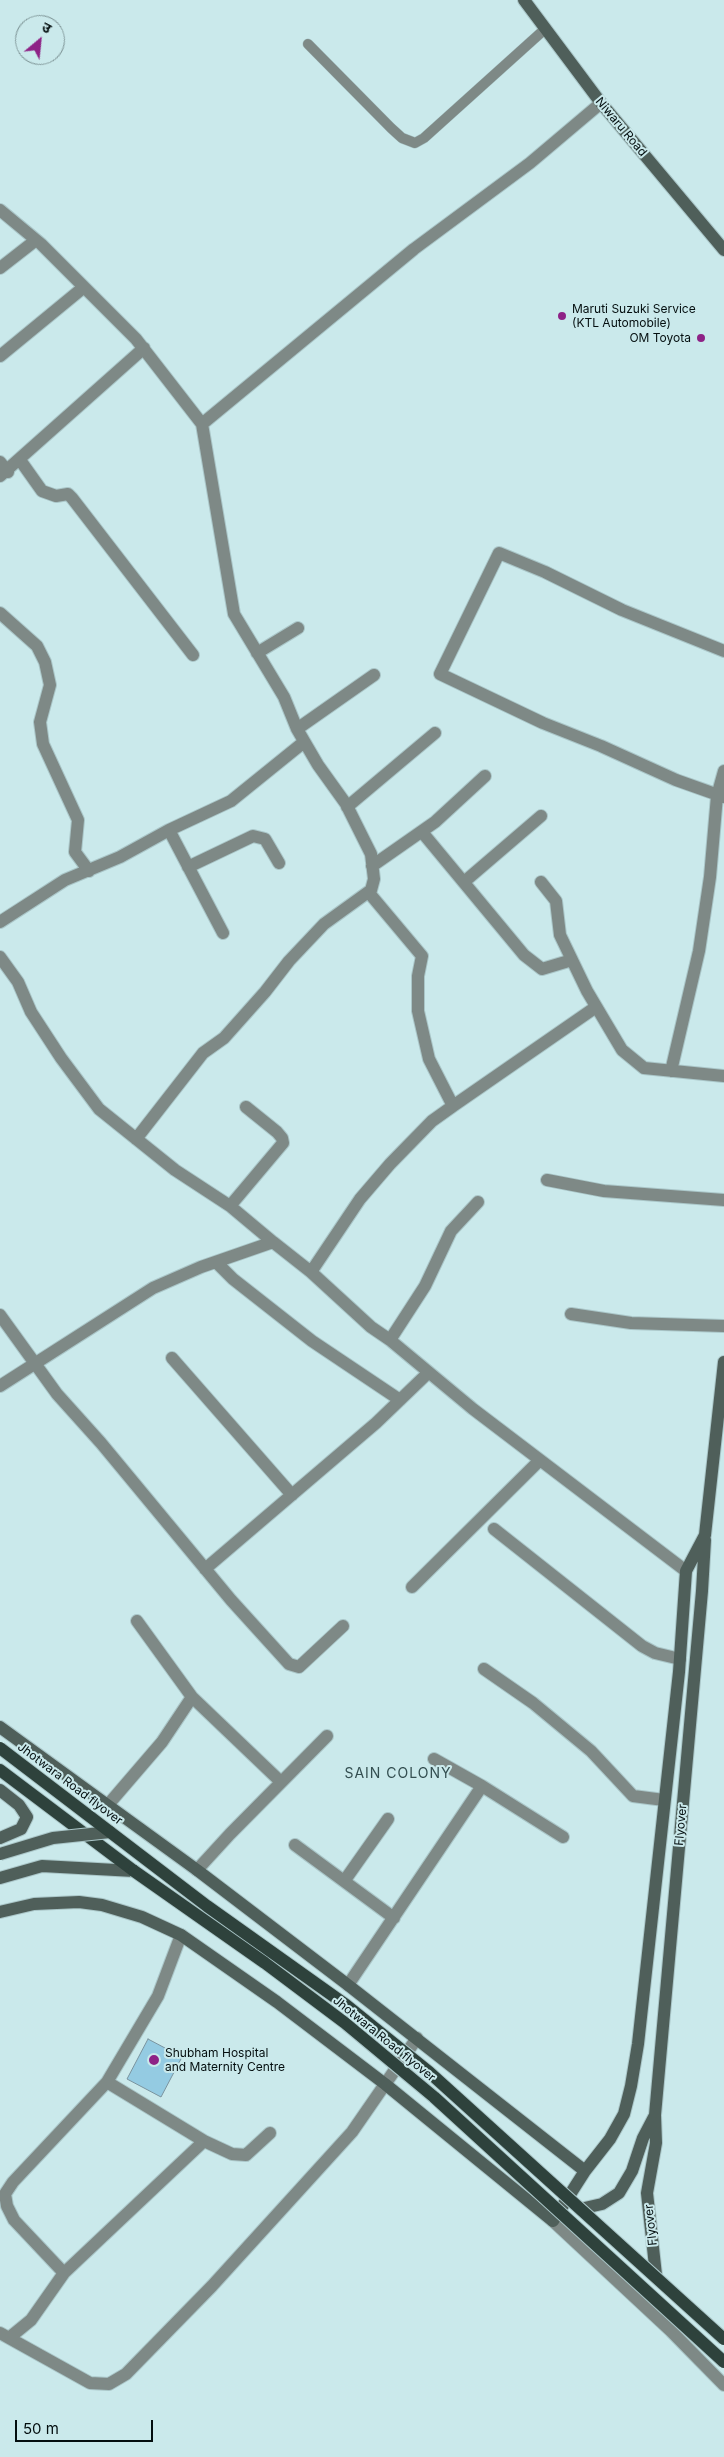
<!DOCTYPE html>
<html>
<head>
<meta charset="utf-8">
<style>
  body { margin:0 }
  #map { position:relative; width:724px; height:2457px; overflow:hidden; background:#cae9eb; font-family:Inter,"Noto Sans Devanagari",sans-serif }
  canvas { display:block }
  .north { position:absolute; left:15px; top:15px; width:50px; height:50px; box-sizing:border-box; background:#cae9eb; border:1px solid #7b9193; border-radius:50%; rotate:28deg; font-size:14px; font-weight:700; line-height:20px; text-align:center; color:#040e0f }
  .north::after { content:''; display:block; margin:auto; width:18px; height:22px; background:#8e2286; clip-path:polygon(50% 0,100% 100%,50% 72%,0 100%) }
  .scale { position:absolute; left:15px; top:2420px; width:138px; height:22px; box-sizing:border-box; border:2px solid #040e0f; border-top:0; padding-left:6px; font-size:15px; line-height:18px; white-space:nowrap; color:#040e0f; -webkit-text-stroke:4px #cae9eb; paint-order:stroke }
</style>
</head>
<body>
<div id="map">
<canvas width="724" height="2457"></canvas>
<div class="north">उ</div>
<div class="scale">50 m</div>
</div>
<script>
const context = document.querySelector('canvas').getContext('2d');
context.lineJoin = 'round';
function paint(path, color) {
  context.fillStyle = color;
  context.fill(path, 'evenodd');
}
function poly(rows) {
  const path = new Path2D();
  for (const r of rows) {
    path.moveTo(r[0], r[1]);
    for (let i = 2; i < r.length; i += 2) path.lineTo(r[i], r[i + 1]);
  }
  return path;
}
function trace(path, color, width, dash) {
  context.strokeStyle = color;
  context.lineWidth = width;
  context.lineCap = dash ? 'butt' : 'round';
  context.setLineDash(dash || []);
  context.stroke(path);
}
function write(font, color, halo, rows, align = 'center') {
  context.font = font + ' Inter,sans-serif';
  context.lineWidth = 4;
  context.setLineDash([]);
  context.textBaseline = 'middle';
  context.strokeStyle = halo;
  context.fillStyle = color;
  for (const [text, x, y, turn = 0] of rows) {
    context.save();
    context.translate(x, y);
    context.rotate((+turn || 0) * Math.PI / 180);
    context.textAlign = isNaN(turn) ? turn : align;
    if (halo) context.strokeText(text, 0, 0);
    context.fillText(text, 0, 0);
    context.restore();
  }
}
const building = poly([
  [148,2039,182,2057,161,2097,127,2079,148,2039]
]);
paint(building, '#94cbe2');
trace(building, '#7a939e', 1);
const lane = poly([
  [308,44,391,128,402,138,415,143,424,138,545,29]
]);
const street = poly([
  [0,210,41,244,136,339,202,424,234,614,284,697,297,729,318,765,346,804,371,854,374,879,370,894,422,956,418,976,418,1011,429,1059,453,1106,432,1121,390,1164,360,1199,311,1272],
  [0,268,36,240],
  [0,356,84,287],
  [202,424,414,249,530,163,601,103],
  [20,460,42,491,56,496,68,494,72,498,193,655],
  [0,462,8,472],
  [0,476,144,348],
  [0,613,37,646,45,662,50,685,40,722,43,744,78,820,75,852,89,871],
  [724,651,622,610,545,572,499,553,440,674,543,723,601,746,676,780,724,797],
  [257,653,298,628],
  [297,729,374,675],
  [347,807,435,733],
  [169,830,223,933],
  [422,832,524,955,542,969,572,960],
  [372,866,435,822,485,776],
  [188,867,253,836,265,839,279,863],
  [464,882,541,816],
  [541,882,556,901,560,935,587,991,622,1050,644,1068,724,1076],
  [0,922,65,880,120,857,169,830,231,801,304,742],
  [0,957,18,982,31,1012,61,1058,99,1109,175,1170,230,1206,273,1242],
  [671,1071,699,951,710,877,717,796,724,771],
  [453,1106,596,1007],
  [136,1139,203,1053,224,1038,265,992,289,961,324,924,371,890],
  [547,1180,604,1191,724,1200],
  [230,1206,283,1143,282,1138,277,1132,246,1107],
  [217,1263,233,1279,312,1341,400,1400],
  [571,1314,631,1323,724,1326],
  [0,1315,57,1394,101,1443,231,1600,289,1664,299,1667,343,1626],
  [390,1340,425,1286,451,1231,478,1202],
  [172,1358,292,1495],
  [0,1386,153,1288,201,1267,273,1242,311,1272,371,1327,390,1340,473,1409,686,1571],
  [494,1529,642,1646,655,1653,680,1659],
  [205,1569,376,1423,428,1373],
  [412,1587,539,1461],
  [484,1669,533,1703,591,1751,633,1796,664,1800],
  [192,1697,281,1782],
  [434,1759,482,1786],
  [107,1806,162,1742,192,1697,137,1621],
  [295,1845,394,1918],
  [197,1870,230,1834,327,1736],
  [345,1880,388,1819],
  [348,1985,482,1786,563,1837],
  [107,2082,204,2141],
  [553,2221,671,2331,724,2385],
  [64,2273,204,2141,232,2154,246,2155,270,2133],
  [0,2333,9,2338,31,2320,64,2273,14,2220,7,2206,5,2194,13,2182,107,2082,158,1996,181,1935],
  [9,2338,90,2383,109,2384,126,2374,212,2286,352,2132,417,2038]
]);
const secondary = poly([
  [524,0,601,103,724,250],
  [0,1727,197,1870,348,1985,585,2171],
  [0,1790,19,1805,27,1817,21,1829,0,1838],
  [0,1878,42,1866,134,1871],
  [0,1912,34,1904,79,1902,102,1905,142,1917,181,1935,277,2002,385,2084,553,2221,585,2171,610,2139,624,2114,631,2086,638,2044,679,1672,686,1571,705,1535,724,1362],
  [580,2209,602,2204,619,2193,632,2171,643,2138,654,2117],
  [656,2275,647,2193,656,2143,655,2115,702,1591,705,1540]
]);
const primary = poly([
  [0,1770,134,1871]
]);
trace(lane, '#aac6c8', 11);
trace(street, '#aac6c8', 14);
trace(secondary, '#aac6c8', 14);
trace(primary, '#aac6c8', 14);
trace(lane, '#7e8986', 10);
trace(street, '#7e8986', 12);
trace(secondary, '#4f5f5a', 12);
trace(primary, '#2e423c', 12);
const secondaryBridge = poly([
  [0,1854,53,1838,110,1832]
]);
const primaryBridge = poly([
  [0,1748,207,1906,346,2005,429,2072,724,2339],
  [134,1871,265,1963,345,2023,434,2097,724,2362]
]);
trace(secondaryBridge, '#aac6c8', 14, []);
trace(primaryBridge, '#aac6c8', 14, []);
trace(secondaryBridge, '#4f5f5a', 12);
trace(primaryBridge, '#2e423c', 12);
for (const [x, y, r, color] of [
  [562,316,5,"#8e2286"],
  [701,338,5,"#8e2286"],
  [154,2060,6,"#8e2286"]
]) {
  const dot = new Path2D();
  dot.arc(x, y, r, 0, 2 * Math.PI);
  context.fillStyle = color;
  context.fill(dot);
  trace(dot, '#cae9eb', 2);
}
write('12px', '#040e0f', '#cae9eb', [
  ["Niwaru Road",621,127,50],
  ["Jhotwara Road flyover",70,1784,37],
  ["Flyover",681,1825,-85],
  ["Jhotwara Road flyover",384,2039,39],
  ["Flyover",651,2225,-96]
]);
write('12px', '#040e0f', '#cae9eb', [
  ["Maruti Suzuki Service",572,309],
  ["(KTL Automobile)",572,323],
  ["OM Toyota",691,338,"right"],
  ["Shubham Hospital",165,2053],
  ["and Maternity Centre",165,2067]
], 'left');
context.letterSpacing = '1px';
write('14px', '#344f51', '#cae9eb', [
  ["SAIN COLONY",398,1774]
]);
context.letterSpacing = '0px';
</script>
</body>
</html>
